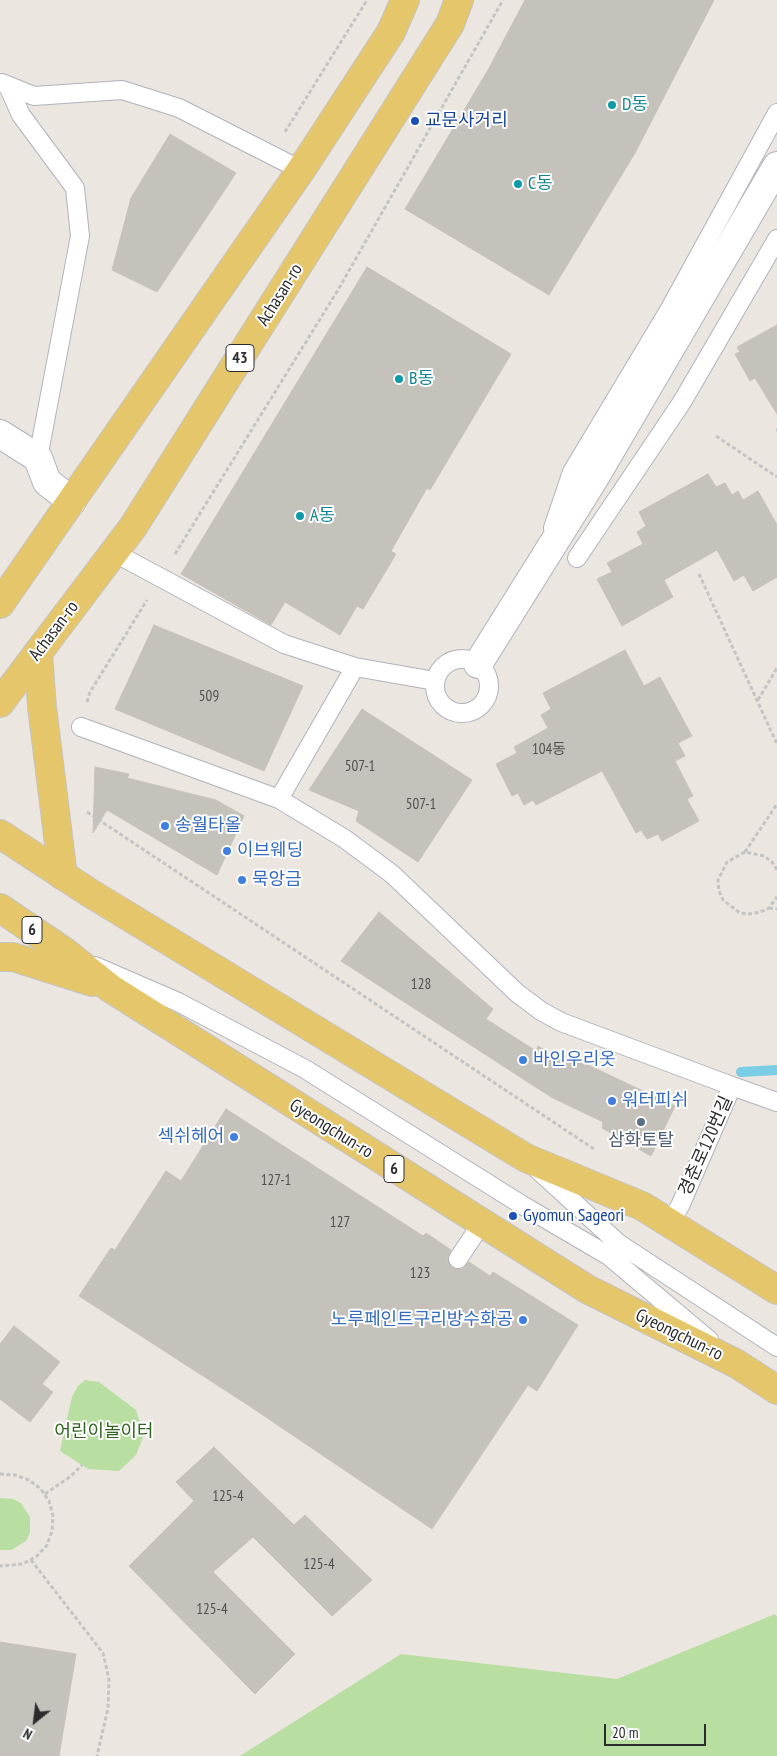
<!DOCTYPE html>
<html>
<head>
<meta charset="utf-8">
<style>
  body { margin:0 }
  #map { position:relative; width:777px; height:1756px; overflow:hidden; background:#ece6e0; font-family:"PT Sans Narrow",sans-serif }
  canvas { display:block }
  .north { position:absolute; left:10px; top:1696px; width:50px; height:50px; -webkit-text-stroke:4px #fff; paint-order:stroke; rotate:209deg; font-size:14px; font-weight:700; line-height:20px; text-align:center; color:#2c2c2c }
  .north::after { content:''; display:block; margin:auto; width:18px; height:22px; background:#2c2c2c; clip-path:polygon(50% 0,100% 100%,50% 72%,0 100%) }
  .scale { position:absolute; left:604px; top:1724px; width:102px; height:22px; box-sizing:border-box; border:2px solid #2c2c2c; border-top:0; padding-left:6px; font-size:15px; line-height:18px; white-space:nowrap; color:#2c2c2c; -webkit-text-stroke:4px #fff; paint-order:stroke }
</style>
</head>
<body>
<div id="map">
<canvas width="777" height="1756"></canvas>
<div class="north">N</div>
<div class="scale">20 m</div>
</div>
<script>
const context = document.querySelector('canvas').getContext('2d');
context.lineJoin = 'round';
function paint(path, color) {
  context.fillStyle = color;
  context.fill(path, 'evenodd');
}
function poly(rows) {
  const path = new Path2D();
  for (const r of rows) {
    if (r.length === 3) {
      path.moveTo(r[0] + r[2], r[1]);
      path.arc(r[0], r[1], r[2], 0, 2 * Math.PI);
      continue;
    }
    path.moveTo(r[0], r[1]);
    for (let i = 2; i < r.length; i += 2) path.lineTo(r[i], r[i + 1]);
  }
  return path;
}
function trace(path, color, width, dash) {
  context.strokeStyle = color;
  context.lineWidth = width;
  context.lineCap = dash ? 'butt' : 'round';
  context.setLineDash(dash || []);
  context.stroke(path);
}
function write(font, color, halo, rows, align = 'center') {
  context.font = font + ' "PT Sans Narrow","Noto Sans KR",sans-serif';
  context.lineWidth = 4;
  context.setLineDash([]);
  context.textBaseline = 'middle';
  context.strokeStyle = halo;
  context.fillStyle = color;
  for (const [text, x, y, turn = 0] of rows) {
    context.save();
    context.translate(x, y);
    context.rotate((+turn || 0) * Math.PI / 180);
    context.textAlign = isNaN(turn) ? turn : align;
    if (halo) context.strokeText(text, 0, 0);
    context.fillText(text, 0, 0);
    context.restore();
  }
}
paint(poly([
  [85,1380,99,1382,136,1410,144,1435,136,1455,119,1471,88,1469,60,1451,72,1397,78,1386],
  [0,1498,13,1499,21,1503,30,1517,30,1533,26,1541,11,1550,0,1550],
  [775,1614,777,1617,777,1756,240,1756,401,1654,617,1679]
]), '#b8dea1');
trace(poly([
  [741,1072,777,1070]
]), '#7bcde6', 10);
const building = poly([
  [525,0,714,0,635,153,549,295,405,209,488,70,525,0],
  [170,134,236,173,157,292,112,270,131,198,170,134],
  [367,267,511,354,430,490,427,488,391,551,396,554,363,609,357,606,340,635,285,602,271,625,181,574,367,267],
  [777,325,777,414,755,378,750,381,735,354,740,352,737,347,777,325],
  [708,474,716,487,725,483,732,495,738,491,743,500,758,491,777,525,777,577,753,591,744,575,734,581,717,550,664,580,673,597,622,626,597,579,612,572,607,563,643,544,637,532,646,526,639,512,708,474],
  [154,625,303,686,264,771,115,709,154,625],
  [625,650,644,686,660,677,692,736,678,743,685,756,675,761,693,796,687,799,699,821,662,841,658,834,647,839,641,830,636,833,602,771,536,805,533,800,524,805,518,793,512,796,496,764,517,753,514,747,548,728,541,715,551,709,543,693,625,650],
  [362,709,472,780,418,862,356,821,359,811,309,790,362,709],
  [95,767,129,774,127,778,216,800,244,816,217,875,107,810,93,833,95,767],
  [379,912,493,1009,486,1019,536,1051,538,1046,568,1064,573,1058,675,1106,651,1156,602,1128,603,1122,551,1097,341,961,379,912],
  [226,1109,423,1236,426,1233,451,1250,447,1259,453,1268,462,1269,469,1262,490,1276,493,1272,578,1325,537,1391,528,1385,432,1529,248,1405,79,1296,111,1248,115,1250,166,1171,181,1181,226,1109],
  [14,1326,60,1362,42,1384,53,1392,30,1422,0,1399,0,1344,14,1326],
  [214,1447,294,1525,305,1515,372,1580,332,1616,253,1537,213,1572,295,1654,255,1694,129,1566,194,1501,176,1482,214,1447],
  [0,1642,76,1654,59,1756,0,1756,0,1642]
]);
paint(building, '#c5c1bb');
trace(building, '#c8c2b9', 1);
const lane = poly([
  [2,83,34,96,122,90,179,108,301,170],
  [8,86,21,115,75,188,80,236,38,458],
  [553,528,572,472,668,312,777,113],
  [113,552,284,644,355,667,279,799],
  [577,558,682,402,777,239],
  [462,686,27],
  [355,667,435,681],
  [81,727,279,799,345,839,392,874,517,993,541,1011,561,1022,732,1086],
  [95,966,178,1002,305,1069,522,1205,609,1256,709,1340],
  [537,1169,618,1243,777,1347],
  [670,1221,680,1206,732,1086,777,1102],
  [458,1259,482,1223]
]);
const street = poly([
  [0,434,38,458,47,482,72,501],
  [478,664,595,477,777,166]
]);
const primary = poly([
  [0,604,301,170,391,32,405,0],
  [38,653,42,707,63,876],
  [0,703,133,527,450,24,459,0],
  [0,834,90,893,526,1158,642,1206,777,1290],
  [0,908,65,952,110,988,587,1289,737,1364,777,1390],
  [0,957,13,957,92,982]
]);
trace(lane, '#b0b2bb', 20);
trace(street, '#b0b2bb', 30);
trace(primary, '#c4c4c4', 30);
trace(poly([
  [285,132,367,0],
  [776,430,777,430],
  [716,436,777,477],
  [175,554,338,290,503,0],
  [699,574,777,744],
  [758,700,777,668],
  [87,702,90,692,147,600],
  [87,812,594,1149],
  [745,852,777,804],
  [777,870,772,862,764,856,745,852,727,862,718,880,719,891,723,900,740,913,750,914,760,912,769,908,777,897],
  [769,908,777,909],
  [0,1474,15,1475,29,1480,41,1489,49,1501,53,1516,52,1531,47,1545,37,1556,23,1564,0,1566],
  [45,1494,71,1476,82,1465],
  [31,1560,103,1653,109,1679,108,1708,97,1756]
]), '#c4c4c4', 3, [4, 2.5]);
trace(lane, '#fff', 18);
trace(street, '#fff', 28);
trace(primary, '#e6c66b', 28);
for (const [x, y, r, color] of [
  [612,105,5,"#0f9aa8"],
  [415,121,5,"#1a4fb4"],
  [518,184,5,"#0f9aa8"],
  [399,379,5,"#0f9aa8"],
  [300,516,5,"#0f9aa8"],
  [165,826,5,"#3f7fe0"],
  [227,851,5,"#3f7fe0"],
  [242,880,5,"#3f7fe0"],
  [523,1060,5,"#3f7fe0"],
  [612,1101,5,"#3f7fe0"],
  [641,1122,5,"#5c6f8a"],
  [234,1137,5,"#3f7fe0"],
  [513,1216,5,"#1a4fb4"],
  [523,1320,5,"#3f7fe0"]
]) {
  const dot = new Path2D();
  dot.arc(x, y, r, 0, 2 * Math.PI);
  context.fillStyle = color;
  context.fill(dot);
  trace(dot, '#fff', 2);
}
write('15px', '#525150', null, [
  ["509",209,697],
  ["104동",549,750],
  ["507-1",360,767],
  ["507-1",421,805],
  ["128",421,985],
  ["127-1",276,1181],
  ["127",340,1223],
  ["123",420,1274],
  ["125-4",228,1497],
  ["125-4",319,1565],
  ["125-4",212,1610]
]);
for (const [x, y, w] of [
  [240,358,28],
  [32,930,20],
  [394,1169,20]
]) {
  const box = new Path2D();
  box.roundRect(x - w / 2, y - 13.5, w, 27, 4);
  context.fillStyle = '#fff';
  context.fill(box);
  trace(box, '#2c2c2c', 1);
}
write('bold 16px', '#2c2c2c', null, [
  ["43",240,358],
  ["6",32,930],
  ["6",394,1169]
]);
write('18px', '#0d838f', '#fff', [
  ["D동",622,105],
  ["C동",528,184],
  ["B동",409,379],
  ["A동",310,516]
], 'left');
write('18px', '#164399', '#fff', [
  ["교문사거리",425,121],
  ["Gyomun Sageori",523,1216]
], 'left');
write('18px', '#2c2c2c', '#fff', [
  ["Achasan-ro",280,295,-58],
  ["Achasan-ro",54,631,-53],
  ["Gyeongchun-ro",331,1129,32],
  ["경춘로120번길",706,1146,-66],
  ["Gyeongchun-ro",679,1335,26]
]);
write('18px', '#366cbe', '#fff', [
  ["송월타올",175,826],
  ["이브웨딩",237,851],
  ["묵앙금",252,880],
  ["바인우리옷",533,1060],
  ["워터피쉬",622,1101],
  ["섹쉬헤어",224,1137,"right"],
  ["노루페인트구리방수화공",513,1320,"right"]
], 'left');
write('18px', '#4e5e75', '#fff', [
  ["삼화토탈",641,1141]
]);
write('18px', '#316420', '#fff', [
  ["어린이놀이터",104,1432]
]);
</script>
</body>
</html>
